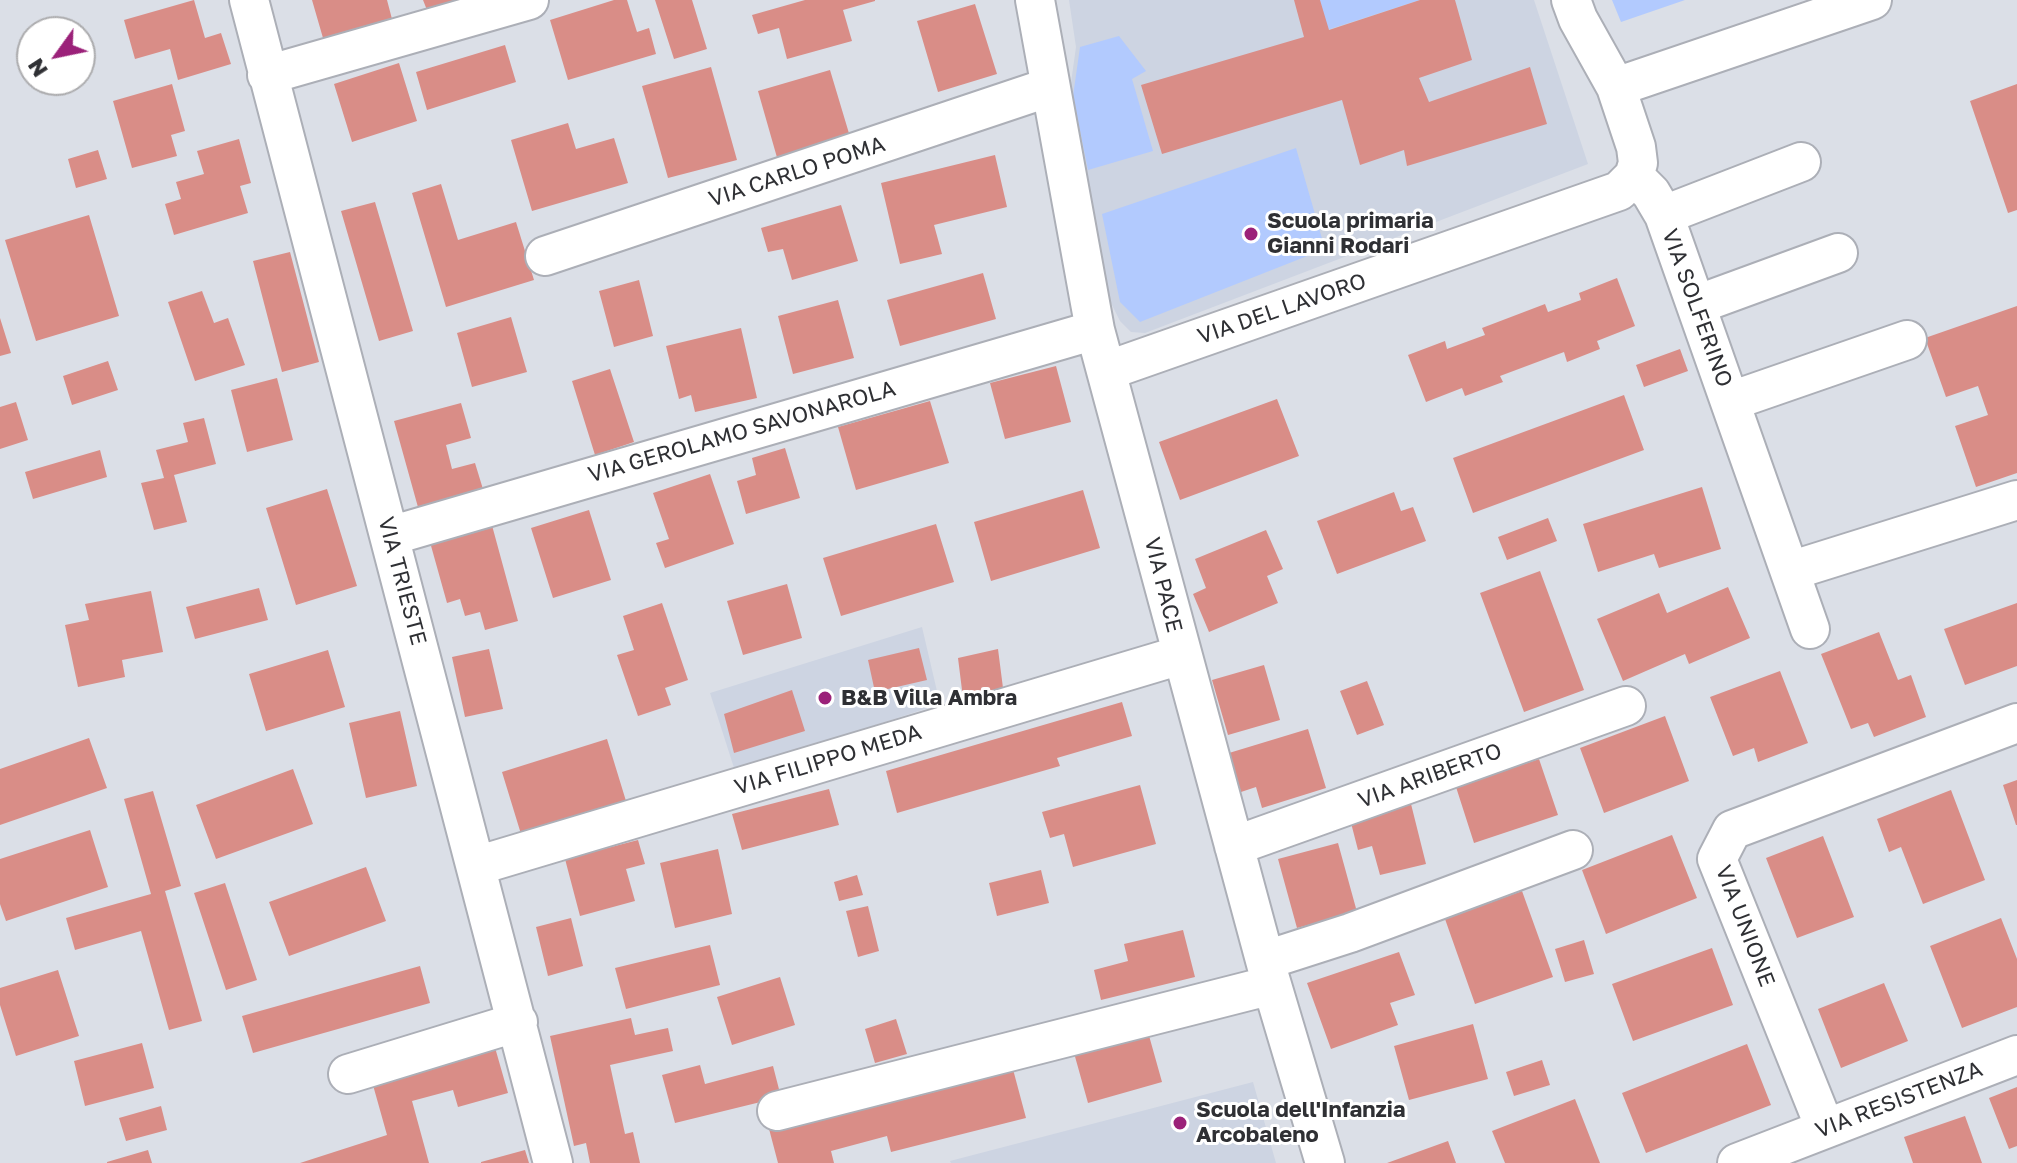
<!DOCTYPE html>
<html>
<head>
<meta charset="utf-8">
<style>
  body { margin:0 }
  #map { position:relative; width:2017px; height:1163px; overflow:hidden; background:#dbdfe7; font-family:"Golos Text",sans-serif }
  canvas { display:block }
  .north { position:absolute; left:16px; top:16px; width:80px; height:80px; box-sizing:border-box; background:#fff; border:2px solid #acacae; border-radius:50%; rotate:237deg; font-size:22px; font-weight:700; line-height:32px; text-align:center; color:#2f3034 }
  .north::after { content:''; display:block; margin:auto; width:28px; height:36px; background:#9b2179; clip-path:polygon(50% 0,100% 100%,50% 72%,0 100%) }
</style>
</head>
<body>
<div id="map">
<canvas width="2017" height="1163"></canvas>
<div class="north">N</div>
</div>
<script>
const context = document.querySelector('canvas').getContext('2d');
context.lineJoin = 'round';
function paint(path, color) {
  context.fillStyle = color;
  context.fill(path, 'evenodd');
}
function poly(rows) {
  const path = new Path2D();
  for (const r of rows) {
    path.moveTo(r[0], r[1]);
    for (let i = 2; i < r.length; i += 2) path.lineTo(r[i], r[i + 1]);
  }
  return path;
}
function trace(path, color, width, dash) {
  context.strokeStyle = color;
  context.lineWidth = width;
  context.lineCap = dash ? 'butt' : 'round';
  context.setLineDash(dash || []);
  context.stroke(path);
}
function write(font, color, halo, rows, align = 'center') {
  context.font = font + ' "Golos Text",sans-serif';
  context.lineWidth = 6;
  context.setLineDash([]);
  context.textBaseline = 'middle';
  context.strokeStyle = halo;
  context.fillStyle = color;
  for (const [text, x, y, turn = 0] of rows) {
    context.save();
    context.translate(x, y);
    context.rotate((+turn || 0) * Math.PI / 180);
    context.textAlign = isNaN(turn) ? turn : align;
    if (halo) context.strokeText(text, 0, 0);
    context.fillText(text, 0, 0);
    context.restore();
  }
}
paint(poly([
  [1069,0,1534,0,1588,164,1145,333,1131,332,1120,321,1111,303,1069,97,1076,47],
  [922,627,940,704,735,771,710,693],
  [1253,1082,1276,1163,951,1163,950,1161]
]), '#cdd4e2');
paint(poly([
  [1320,0,1420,0,1327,30],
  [1612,0,1685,0,1621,22],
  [1119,36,1146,71,1132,79,1153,151,1088,170,1073,96,1080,47],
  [1296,148,1325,249,1140,322,1120,302,1102,214]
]), '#b2cafe');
paint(poly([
  [194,0,205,38,221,33,231,64,178,80,170,49,135,59,124,20],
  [312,0,387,0,392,19,323,38],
  [423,0,469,0,429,15],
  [614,0,627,0,637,32,649,28,656,54,568,80,550,20],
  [655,0,692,0,707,49,674,59],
  [805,0,875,0,875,1,843,10,852,41,787,59,779,28,758,34,752,15],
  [1294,0,1320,0,1329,30,1420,0,1455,0,1472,60,1419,78,1429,102,1530,67,1547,124,1407,166,1404,150,1360,165,1342,100,1162,154,1141,85,1304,37],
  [975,4,997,74,938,92,917,21],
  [505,45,516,82,427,110,416,72],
  [399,63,417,121,352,142,334,84],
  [711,67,737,160,668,178,642,86],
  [830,70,851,140,778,161,758,91],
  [172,84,185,131,171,135,177,156,132,168,113,101],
  [2017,84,2017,210,2008,213,1970,101],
  [568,123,576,149,614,138,628,183,532,211,511,140],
  [239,139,251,183,240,186,248,213,174,235,165,204,181,199,176,182,204,174,197,151],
  [98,150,107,179,76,188,68,159],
  [995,155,1007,207,934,225,942,254,900,264,881,183],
  [441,184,458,240,516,222,534,280,446,307,412,193],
  [375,202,413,331,379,341,341,211],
  [841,205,858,261,792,280,783,249,768,252,761,228],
  [89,215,119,316,36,341,5,240],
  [290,252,319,362,282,372,253,261],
  [983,273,996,319,900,346,887,300],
  [1617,278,1635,326,1597,341,1600,349,1567,362,1564,352,1500,376,1503,382,1465,396,1462,388,1426,402,1408,355,1445,341,1447,349,1485,335,1482,328,1545,304,1548,312,1581,300,1579,293],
  [639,280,653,336,614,347,599,291],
  [202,291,214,323,228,318,245,365,195,381,168,302],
  [838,300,854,358,793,374,778,316],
  [2017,306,2017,473,1976,487,1955,426,1988,415,1978,386,1946,397,1925,338],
  [511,317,527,372,472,387,457,333],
  [0,318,11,353,0,356],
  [741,328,757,398,695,412,691,395,679,399,666,346],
  [1680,349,1688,371,1644,387,1636,365],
  [108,361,118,390,72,405,63,376],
  [1056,366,1071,422,1005,439,990,383],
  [610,369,634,442,595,455,572,381],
  [277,378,293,440,247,452,231,390],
  [1624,395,1644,450,1473,513,1453,458],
  [1277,399,1299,456,1180,500,1159,442],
  [930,401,949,463,856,490,838,427],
  [16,402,28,440,0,449,0,407],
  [461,403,471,438,446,445,452,469,475,463,486,499,421,518,394,421],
  [204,418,216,464,174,475,187,522,154,530,141,483,164,478,156,450,188,442,183,423],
  [785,448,800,498,746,514,737,481,756,475,752,458],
  [100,450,107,477,33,499,25,472],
  [710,474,734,544,665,568,656,543,669,539,653,493],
  [1702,487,1721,549,1659,568,1654,554,1598,572,1583,524],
  [327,489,357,586,296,605,266,508],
  [1083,490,1100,548,991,581,974,522],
  [1394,492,1401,511,1413,507,1426,541,1337,574,1317,521],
  [589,510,611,580,553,598,531,528],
  [490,518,518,621,485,630,480,612,465,616,460,599,447,603,428,535],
  [1548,518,1557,541,1507,560,1498,537],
  [936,524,954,582,841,616,823,558],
  [1266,530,1283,569,1267,576,1278,603,1209,632,1193,594,1206,588,1195,559],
  [1540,571,1584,690,1524,712,1480,593],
  [787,584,802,638,743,655,727,601],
  [1728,587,1750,638,1689,664,1685,654,1623,681,1597,619,1659,593,1667,613],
  [259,588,268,620,195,639,186,607],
  [151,591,163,652,122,660,125,677,78,687,65,625,89,620,85,604],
  [662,603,688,680,665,688,671,705,638,716,617,655,634,650,623,616],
  [2017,603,2017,666,1965,685,1944,629],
  [1879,632,1898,680,1911,675,1926,717,1874,737,1868,723,1851,729,1821,654],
  [919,648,927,680,875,692,868,660],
  [489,649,503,709,465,717,452,657],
  [998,649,1003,688,963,698,958,658],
  [328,650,345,707,266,731,249,674],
  [1264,665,1280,720,1228,735,1212,680],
  [1780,671,1808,743,1758,762,1754,748,1733,756,1710,697],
  [1367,681,1384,725,1357,735,1340,691],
  [792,690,805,731,734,753,724,714],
  [1122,702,1132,736,1057,758,1060,766,897,813,886,771],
  [400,711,417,786,366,798,349,723],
  [1665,716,1689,781,1604,813,1580,748],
  [1308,729,1326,788,1262,808,1256,787,1241,792,1229,753],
  [89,738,107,788,0,825,0,769],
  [607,739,626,801,521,834,502,772],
  [1539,759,1558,815,1474,843,1456,787],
  [293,769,313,824,216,859,196,805],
  [2017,780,2017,825,2016,825,2003,785],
  [1140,785,1156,844,1073,867,1064,834,1050,838,1042,812],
  [829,789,839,825,742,850,732,814],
  [1951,790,1985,880,1923,904,1901,847,1889,852,1877,819],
  [153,791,181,886,165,891,202,1021,169,1030,141,931,75,950,66,918,151,894,124,799],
  [1411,804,1426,864,1380,875,1372,846,1358,850,1350,819],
  [90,830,108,887,6,921,0,904,0,859],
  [1672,835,1697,898,1606,934,1582,870],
  [1823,836,1854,917,1797,938,1766,858],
  [638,840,645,864,626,869,635,901,580,916,565,859],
  [1338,843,1357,912,1297,928,1278,859],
  [718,849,732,914,675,928,660,863],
  [366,867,386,921,289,956,269,902],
  [1041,870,1049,903,997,916,989,883],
  [857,875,863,895,839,901,834,882],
  [225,883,257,980,226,990,194,893],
  [1522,891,1553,977,1475,1004,1445,919],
  [868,906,879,951,858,957,846,911],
  [571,918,583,966,548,976,536,927],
  [2001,918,2017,959,2017,1007,1962,1028,1930,946],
  [1183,930,1195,977,1101,1000,1094,970,1128,961,1124,944],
  [1584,940,1594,974,1565,982,1555,949],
  [710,945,720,985,626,1009,615,968],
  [1712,948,1733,1005,1633,1041,1612,984],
  [1399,952,1415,995,1390,1003,1398,1025,1331,1049,1307,983],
  [420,966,430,1003,253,1053,242,1016],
  [58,970,79,1036,16,1056,0,1005,0,988],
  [780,977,795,1025,732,1045,717,997],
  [1884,983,1908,1041,1841,1068,1818,1009],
  [631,1018,635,1035,668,1028,673,1051,610,1065,625,1134,633,1132,640,1163,590,1163,586,1143,574,1146,550,1036],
  [896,1019,907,1054,875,1063,865,1029],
  [1473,1024,1488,1079,1409,1100,1394,1046],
  [1148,1032,1162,1082,1088,1103,1074,1053],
  [142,1043,154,1088,85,1106,74,1061],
  [494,1044,508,1093,458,1107,453,1090,412,1101,429,1163,300,1163,387,1135,371,1078],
  [1747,1044,1771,1105,1646,1153,1622,1093],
  [1010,1058,1026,1118,891,1152,887,1136,831,1151,834,1163,778,1163,768,1125,878,1097,883,1105,938,1091,935,1078],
  [1542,1060,1550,1085,1514,1096,1506,1072],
  [700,1065,705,1084,773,1066,781,1097,675,1123,662,1075],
  [2017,1087,2017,1146,2009,1149,1989,1098],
  [1575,1099,1600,1163,1505,1163,1492,1131],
  [161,1106,167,1130,126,1141,119,1118],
  [1965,1116,1982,1163,1913,1163,1904,1137],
  [1448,1141,1456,1163,1387,1163],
  [148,1150,152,1163,107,1163,107,1162],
  [525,1150,529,1163,481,1163,481,1162]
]), '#d98d87');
const minor = poly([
  [249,0,553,1163],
  [1035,0,1095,330,1269,975,1325,1163],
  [1571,0,1578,19,1616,87,1636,147,1638,163,1634,176,1651,193,1664,215,1810,629],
  [267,75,529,0],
  [1616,87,1872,0],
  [1664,215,1801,162],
  [545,256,1050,87],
  [1696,305,1838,253],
  [1106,371,1619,191,1634,176],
  [1731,401,1907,340],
  [390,536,1095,330],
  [1790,571,2017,500],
  [1234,846,1626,706],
  [476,866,1181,655],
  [1266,960,1350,933,1573,850],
  [348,1074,518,1022],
  [777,1111,1272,985],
  [1825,1128,1717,859,1732,830,2017,723],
  [1737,1163,2017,1055]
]);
trace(minor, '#acafb7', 42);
trace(minor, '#fff', 38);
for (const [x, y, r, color] of [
  [1251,234,8,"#9b2179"],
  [825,698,8,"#9b2179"],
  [1180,1123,8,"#9b2179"]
]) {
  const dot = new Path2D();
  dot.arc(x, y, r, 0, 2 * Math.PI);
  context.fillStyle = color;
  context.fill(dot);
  trace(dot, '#fff', 3);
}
write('22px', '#2f3034', '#fff', [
  ["VIA CARLO POMA",797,172,-18],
  ["VIA SOLFERINO",1697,308,70],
  ["VIA DEL LAVORO",1282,309,-19],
  ["VIA GEROLAMO SAVONAROLA",742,432,-16],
  ["VIA TRIESTE",402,581,75],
  ["VIA PACE",1163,585,76],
  ["VIA FILIPPO MEDA",828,760,-17],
  ["VIA ARIBERTO",1430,776,-20],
  ["VIA UNIONE",1745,926,69],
  ["VIA RESISTENZA",1899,1100,-21]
]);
write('bold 22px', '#2f3034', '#fff', [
  ["Scuola primaria",1267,221],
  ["Gianni Rodari",1267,246],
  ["B&B Villa Ambra",841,698],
  ["Scuola dell'Infanzia",1196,1110],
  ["Arcobaleno",1196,1135]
], 'left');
</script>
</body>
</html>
